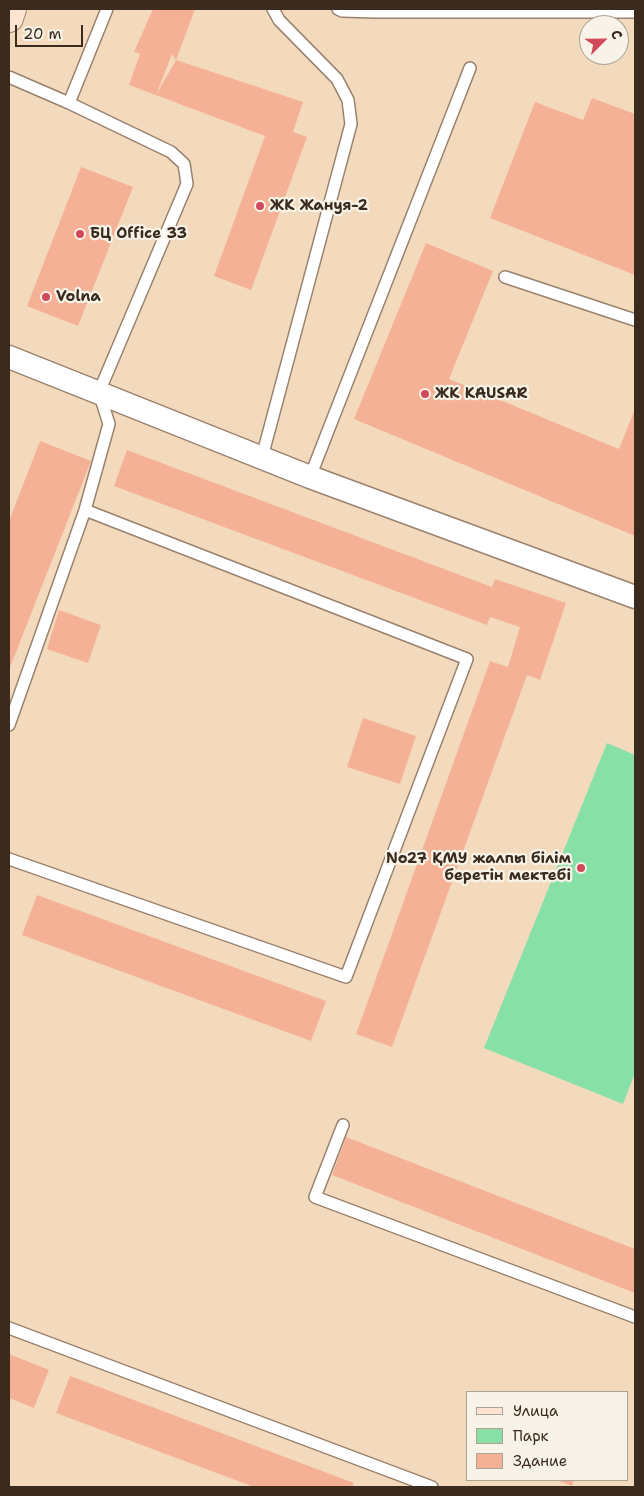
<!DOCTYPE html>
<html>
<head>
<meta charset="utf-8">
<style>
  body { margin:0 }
  #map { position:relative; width:644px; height:1496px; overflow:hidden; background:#f4dabd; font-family:"Shantell Sans",sans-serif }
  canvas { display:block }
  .frame { position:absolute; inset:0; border:10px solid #3b2a1e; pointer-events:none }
  .legend { position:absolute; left:466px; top:1391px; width:162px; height:90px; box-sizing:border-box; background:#f7f3e8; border:1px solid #aca397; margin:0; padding:6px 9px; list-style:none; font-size:15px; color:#3b2a1e }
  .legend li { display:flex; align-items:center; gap:10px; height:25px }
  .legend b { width:25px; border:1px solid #aca397 }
  .north { position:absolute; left:579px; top:15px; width:50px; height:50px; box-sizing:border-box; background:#f7f3e8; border:1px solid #aca397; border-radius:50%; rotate:67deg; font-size:14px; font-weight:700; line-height:20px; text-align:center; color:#3b2a1e }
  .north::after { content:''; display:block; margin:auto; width:18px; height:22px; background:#d1495b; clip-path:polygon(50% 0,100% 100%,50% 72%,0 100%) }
  .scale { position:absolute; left:15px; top:25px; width:68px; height:22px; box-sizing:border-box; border:2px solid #3b2a1e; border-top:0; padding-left:6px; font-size:15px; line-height:18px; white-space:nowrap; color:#3b2a1e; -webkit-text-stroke:4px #f7f3e8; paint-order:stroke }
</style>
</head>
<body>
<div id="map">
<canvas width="644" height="1496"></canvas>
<div class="frame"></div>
<ul class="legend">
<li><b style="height:6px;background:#fde4d1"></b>Улица</li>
<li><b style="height:14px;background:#87e1a6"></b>Парк</li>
<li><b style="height:14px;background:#f5b196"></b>Здание</li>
</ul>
<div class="north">С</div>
<div class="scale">20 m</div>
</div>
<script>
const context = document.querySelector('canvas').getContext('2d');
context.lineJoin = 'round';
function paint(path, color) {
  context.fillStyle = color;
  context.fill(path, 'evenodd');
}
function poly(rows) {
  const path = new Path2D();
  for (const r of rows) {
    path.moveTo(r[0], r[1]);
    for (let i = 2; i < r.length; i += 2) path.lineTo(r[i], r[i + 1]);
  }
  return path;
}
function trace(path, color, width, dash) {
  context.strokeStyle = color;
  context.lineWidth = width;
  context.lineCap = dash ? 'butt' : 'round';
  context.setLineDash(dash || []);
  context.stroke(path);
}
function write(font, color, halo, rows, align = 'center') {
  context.font = font + ' "Shantell Sans",sans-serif';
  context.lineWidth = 4.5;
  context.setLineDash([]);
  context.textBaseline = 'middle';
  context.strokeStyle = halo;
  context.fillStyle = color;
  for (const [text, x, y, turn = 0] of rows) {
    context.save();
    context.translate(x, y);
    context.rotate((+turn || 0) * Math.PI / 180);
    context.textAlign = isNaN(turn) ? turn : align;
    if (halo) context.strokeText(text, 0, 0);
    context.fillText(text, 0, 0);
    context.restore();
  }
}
paint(poly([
  [607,743,635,755,635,1073,623,1104,484,1048]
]), '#87e1a6');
paint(poly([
  [153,9,195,9,176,60,172,54,156,95,176,60,303,102,293,132,307,137,251,290,214,276,265,136,129,85,140,54,134,52],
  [592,98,635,114,635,275,490,218,535,102,583,120],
  [81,167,133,187,78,326,27,306],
  [426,243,493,271,449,379,619,449,635,409,635,536,354,419],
  [40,441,91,461,9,670,9,521],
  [127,450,492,587,495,579,566,603,540,680,527,675,392,1047,356,1034,490,661,508,667,520,627,490,617,487,625,114,486],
  [59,610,101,625,88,663,47,649],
  [363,718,416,736,400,784,347,767],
  [37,895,326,1001,311,1041,22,935],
  [346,1137,635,1249,635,1293,332,1175],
  [9,1354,49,1370,34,1408,9,1398],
  [70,1376,354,1483,352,1487,254,1487,56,1413],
  [557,1480,574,1480,572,1486]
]), '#f5b196');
const service = poly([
  [338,9,342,11,377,12,635,12],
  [9,77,69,103],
  [505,277,635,320],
  [262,457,351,124,348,100,337,79,279,20,273,9],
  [310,477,470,68],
  [9,725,85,510,109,424,99,392,187,184,184,164,171,152,69,103,107,9],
  [9,859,346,977,467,659,85,510],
  [343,1125,315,1197,635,1317],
  [9,1328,432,1487]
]);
const minor = poly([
  [9,357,310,477,635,597]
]);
const secondary = poly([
  [9,18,12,9]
]);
trace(service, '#98826e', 14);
trace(minor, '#98826e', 25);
trace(secondary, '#98826e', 30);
trace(service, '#fff', 11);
trace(minor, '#fff', 22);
trace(secondary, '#fde4d1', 28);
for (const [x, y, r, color] of [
  [260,206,5,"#d1495b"],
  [80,234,5,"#d1495b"],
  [46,297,5,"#d1495b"],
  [425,394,5,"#d1495b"],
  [581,868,5,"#d1495b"]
]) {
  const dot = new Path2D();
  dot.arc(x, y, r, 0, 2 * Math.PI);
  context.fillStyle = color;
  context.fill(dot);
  trace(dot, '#f7f3e8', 2);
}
write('bold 15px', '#3b2a1e', '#f7f3e8', [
  ["ЖК Жануя-2",270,206],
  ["БЦ Office 33",90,234],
  ["Volna",56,297],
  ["ЖК KAUSAR",435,394],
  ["No27 ҚМУ жалпы білім",571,859,"right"],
  ["беретін мектебі",571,876,"right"]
], 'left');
</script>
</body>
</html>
